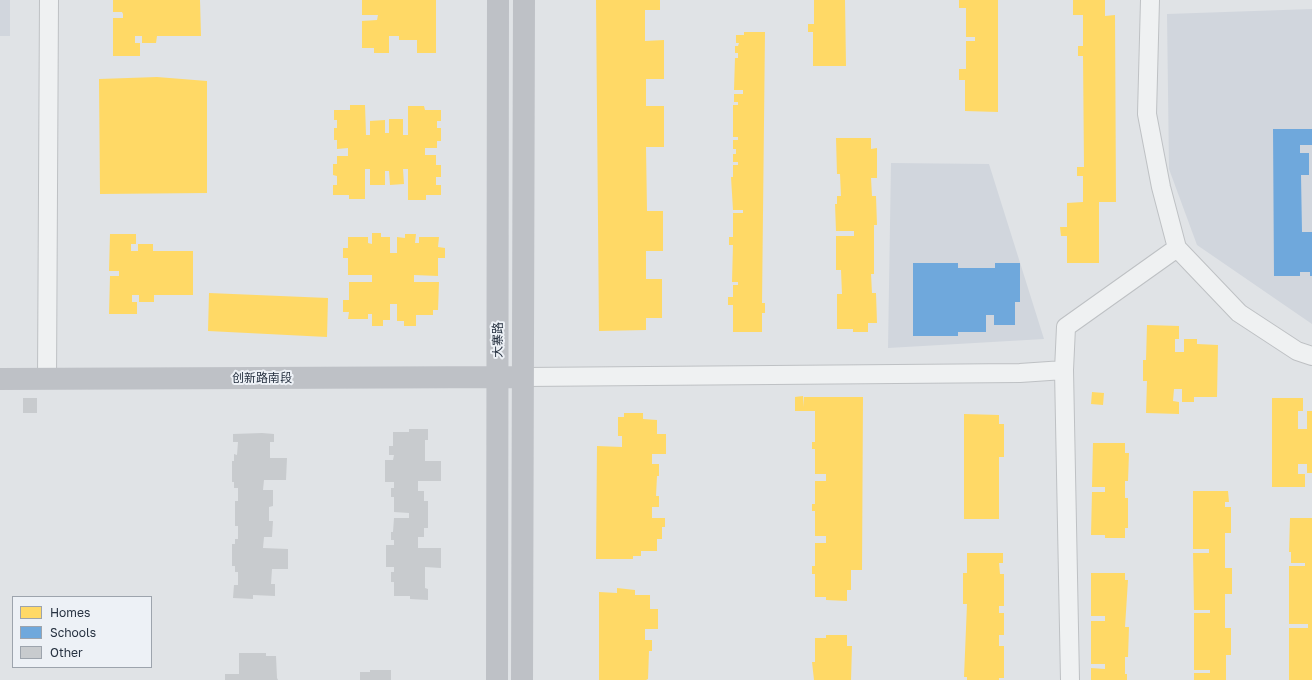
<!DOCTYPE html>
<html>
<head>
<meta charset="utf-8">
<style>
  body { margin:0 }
  #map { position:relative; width:1312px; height:680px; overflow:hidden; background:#e0e3e6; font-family:"Golos Text",sans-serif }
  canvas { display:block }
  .legend { position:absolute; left:12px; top:596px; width:140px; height:72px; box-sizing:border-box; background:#edf1f6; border:1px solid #9da4ad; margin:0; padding:5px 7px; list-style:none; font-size:12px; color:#263140 }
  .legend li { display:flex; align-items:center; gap:8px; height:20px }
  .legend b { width:20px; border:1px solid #9da4ad }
</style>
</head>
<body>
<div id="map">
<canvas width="1312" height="680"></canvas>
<ul class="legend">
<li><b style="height:11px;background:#ffd966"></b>Homes</li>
<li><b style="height:11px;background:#6fa8dc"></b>Schools</li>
<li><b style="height:11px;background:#c8cbce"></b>Other</li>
</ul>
</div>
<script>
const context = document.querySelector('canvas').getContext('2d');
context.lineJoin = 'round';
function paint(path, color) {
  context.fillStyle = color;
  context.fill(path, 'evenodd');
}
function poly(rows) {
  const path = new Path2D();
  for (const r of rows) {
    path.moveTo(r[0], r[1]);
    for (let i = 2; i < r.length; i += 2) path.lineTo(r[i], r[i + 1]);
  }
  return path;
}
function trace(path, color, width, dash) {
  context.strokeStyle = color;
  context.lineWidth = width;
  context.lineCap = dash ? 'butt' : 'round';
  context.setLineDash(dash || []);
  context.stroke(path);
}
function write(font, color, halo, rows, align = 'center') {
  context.font = font + ' "Golos Text","Noto Sans SC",sans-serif';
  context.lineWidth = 4;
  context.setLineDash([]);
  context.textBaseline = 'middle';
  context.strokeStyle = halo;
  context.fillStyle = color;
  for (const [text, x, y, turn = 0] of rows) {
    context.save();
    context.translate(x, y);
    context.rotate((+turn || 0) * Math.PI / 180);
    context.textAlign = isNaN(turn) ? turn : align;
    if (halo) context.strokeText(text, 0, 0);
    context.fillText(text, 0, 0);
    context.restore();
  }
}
paint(poly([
  [0,0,10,0,10,36,0,36],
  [1312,9,1312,324,1197,245,1169,169,1167,14],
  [891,163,989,164,1044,339,888,348]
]), '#d1d6dd');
paint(poly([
  [113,0,200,0,201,36,157,36,156,43,142,43,142,36,135,36,135,43,140,43,140,56,113,56,113,18,123,18,123,14,122,12,113,12],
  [362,0,436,0,436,53,417,53,417,40,399,40,399,36,389,36,389,53,374,53,374,48,362,48,362,21,377,20,378,15,362,15],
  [596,0,660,0,660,10,645,10,645,41,664,40,664,79,646,79,646,106,664,106,664,147,646,147,647,211,663,211,663,251,646,251,646,279,662,279,662,318,646,318,646,330,599,331],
  [814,0,845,0,846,66,813,66,813,32,808,32,808,24,814,24],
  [959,0,998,0,998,112,965,111,965,80,959,80,959,69,966,69,966,41,975,41,975,37,966,37,966,8,959,8],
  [1073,0,1105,0,1105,16,1115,15,1116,202,1099,202,1099,263,1067,263,1067,236,1061,236,1060,227,1067,227,1067,203,1083,202,1083,176,1077,176,1077,167,1084,167,1083,56,1078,56,1078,46,1083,46,1083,15,1073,15],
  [744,32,765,32,762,303,765,303,765,313,762,313,762,332,733,332,733,305,728,305,728,297,733,297,733,285,738,285,738,282,732,282,733,245,729,245,729,237,733,237,733,213,743,213,743,210,733,210,731,177,733,177,733,165,738,165,738,162,733,162,733,154,736,154,736,149,733,149,733,140,738,140,738,137,733,137,733,105,738,105,738,102,734,102,734,94,743,94,743,90,734,90,735,58,738,58,738,53,735,53,735,46,738,46,739,43,736,43,736,35,744,35],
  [157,77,207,81,207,193,100,194,99,79],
  [350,105,365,105,366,135,370,135,370,121,385,120,385,133,389,133,389,119,403,119,403,135,408,135,408,106,424,106,425,110,441,110,441,121,437,121,437,128,441,128,441,141,437,141,437,148,425,148,425,155,436,155,436,165,441,165,441,177,436,177,436,185,441,185,441,195,426,195,426,200,408,200,408,169,403,169,404,184,390,185,389,171,385,171,385,185,370,185,370,169,365,169,365,199,349,199,349,195,333,195,333,185,337,185,337,176,333,175,333,164,337,164,337,156,348,156,348,148,337,149,337,140,334,140,334,128,337,128,337,120,334,120,334,110,350,110],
  [836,138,871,138,871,149,877,148,877,178,871,178,872,196,876,196,877,225,874,225,874,274,871,274,872,293,876,293,877,323,868,323,868,332,853,332,853,329,837,329,837,294,842,294,841,270,836,270,836,236,854,236,854,231,836,231,835,204,837,204,837,196,841,196,840,174,837,174],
  [372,233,381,233,381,237,390,237,390,253,397,253,397,237,405,238,405,234,416,234,415,243,419,243,419,237,439,237,438,247,445,248,445,258,438,258,438,276,414,275,414,282,439,282,438,310,433,310,433,315,416,315,416,326,404,326,404,321,397,321,397,304,390,304,390,320,383,320,383,326,372,326,372,314,368,314,368,319,348,319,349,312,343,312,343,300,349,300,349,282,372,282,372,275,348,275,348,258,343,258,343,248,348,248,348,237,368,237,368,243,372,244],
  [110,234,136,234,136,244,131,244,131,251,138,251,138,244,153,244,153,251,193,251,193,295,154,295,154,302,139,302,139,295,132,295,132,302,137,302,137,314,109,314,110,276,119,276,119,271,109,271],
  [209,293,328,298,327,337,208,331],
  [1147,325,1179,326,1179,339,1175,339,1175,352,1184,352,1184,339,1197,339,1197,344,1218,345,1217,397,1194,397,1194,402,1182,402,1182,389,1174,389,1173,401,1179,402,1179,414,1146,413,1147,381,1143,381,1143,360,1146,360],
  [1092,392,1104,393,1103,405,1091,404],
  [803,396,804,407,804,397,863,397,862,570,851,570,851,590,847,590,847,601,826,600,826,597,815,597,815,574,812,574,812,566,815,566,815,543,826,543,826,536,815,536,815,511,812,511,812,504,815,504,815,481,826,481,826,474,815,474,815,449,812,449,812,442,815,442,815,411,795,411,795,397],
  [1272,398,1303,398,1303,411,1298,411,1298,429,1307,429,1307,411,1312,411,1312,473,1307,473,1307,464,1298,464,1298,474,1305,474,1305,487,1272,487],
  [624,413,643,413,643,419,657,420,657,434,666,434,666,454,652,454,652,464,659,464,659,476,657,476,656,496,659,496,659,507,652,507,652,518,665,518,665,527,662,527,662,539,657,539,657,551,641,551,641,556,633,556,633,559,596,559,597,446,622,447,622,436,618,436,618,417,624,417],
  [964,414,999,415,999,424,1004,424,1004,457,999,457,999,519,964,519],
  [1093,443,1125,443,1125,453,1129,453,1128,481,1125,481,1125,498,1128,498,1128,528,1125,528,1125,538,1105,538,1105,535,1091,535,1092,492,1105,492,1105,487,1092,487],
  [1193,491,1228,491,1229,502,1225,502,1225,507,1231,507,1231,533,1225,533,1225,568,1232,568,1232,594,1225,594,1225,628,1231,628,1231,655,1226,655,1226,680,1194,680,1194,673,1210,673,1210,670,1194,670,1194,613,1210,613,1210,610,1194,610,1193,553,1209,553,1209,549,1193,549],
  [1290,518,1312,518,1312,680,1289,680,1289,628,1308,628,1308,624,1289,624,1289,566,1305,566,1305,563,1291,563,1291,552,1289,552],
  [967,553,1003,553,1003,563,999,563,1000,574,1004,574,1004,606,999,606,999,613,1004,613,1004,635,999,635,999,646,1004,646,1004,678,999,678,999,680,967,680,967,677,964,677,967,604,963,604,963,573,967,573],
  [1091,573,1125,573,1125,580,1128,580,1125,627,1129,627,1128,657,1125,657,1125,674,1127,674,1127,680,1091,680,1091,668,1105,669,1105,664,1091,664,1091,621,1105,621,1105,616,1091,616],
  [617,588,635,590,635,595,650,595,650,609,658,609,658,629,645,629,645,640,652,640,652,651,649,651,648,679,646,680,599,680,599,592,617,593],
  [826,635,847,635,847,646,852,646,851,680,814,680,812,662,815,662,815,638,826,638]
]), '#ffd966');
paint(poly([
  [1273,129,1312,129,1312,145,1300,145,1300,153,1309,153,1309,175,1301,175,1302,232,1312,232,1312,276,1310,276,1310,272,1300,272,1300,276,1274,276],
  [913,263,958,263,958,268,995,268,995,263,1020,263,1020,302,1015,302,1015,325,994,325,994,315,986,315,986,332,958,332,958,336,913,336]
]), '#6fa8dc');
paint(poly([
  [23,398,37,398,37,413,23,413],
  [409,429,428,429,428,440,425,440,425,461,441,461,441,481,418,481,418,491,424,491,424,501,428,501,428,528,424,528,424,537,418,537,418,548,441,548,441,568,425,567,425,588,428,589,428,600,410,599,410,596,394,596,394,582,391,582,391,572,394,572,394,567,386,567,386,545,394,545,394,540,391,540,391,532,393,532,394,518,409,518,409,513,394,512,394,497,391,497,391,488,394,488,394,482,385,482,385,460,393,460,394,455,389,455,389,446,393,446,393,432,409,432],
  [262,433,274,434,274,442,270,442,270,458,287,458,286,480,264,480,263,490,273,490,273,506,269,507,269,521,273,521,272,537,264,537,263,548,288,549,288,569,272,569,271,584,275,584,275,596,253,595,253,599,233,598,234,585,238,585,238,572,235,572,235,566,232,566,232,544,235,544,235,539,238,539,238,526,235,526,235,501,238,501,238,488,234,488,234,482,232,482,232,461,234,461,234,454,237,455,238,442,233,442,233,434],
  [239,653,266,653,266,656,276,656,277,678,278,680,225,680,225,674,239,674],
  [370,670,391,670,391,680,360,680,360,672,370,672]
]), '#c8cbce');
const street = poly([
  [1150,0,1147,114,1161,187,1177,248,1239,313,1297,351,1312,356],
  [524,377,1020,373,1064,370],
  [47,379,49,0],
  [1070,680,1064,370,1066,327,1177,248]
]);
trace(street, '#bec1c4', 20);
trace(street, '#eff1f2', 18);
trace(poly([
  [0,379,513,377],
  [497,680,498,0],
  [522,680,524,0]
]), '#bec1c6', 22);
write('12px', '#263140', '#edf1f6', [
  ["大寨路",498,340,-90],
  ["创新路南段",262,378]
]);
</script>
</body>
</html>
